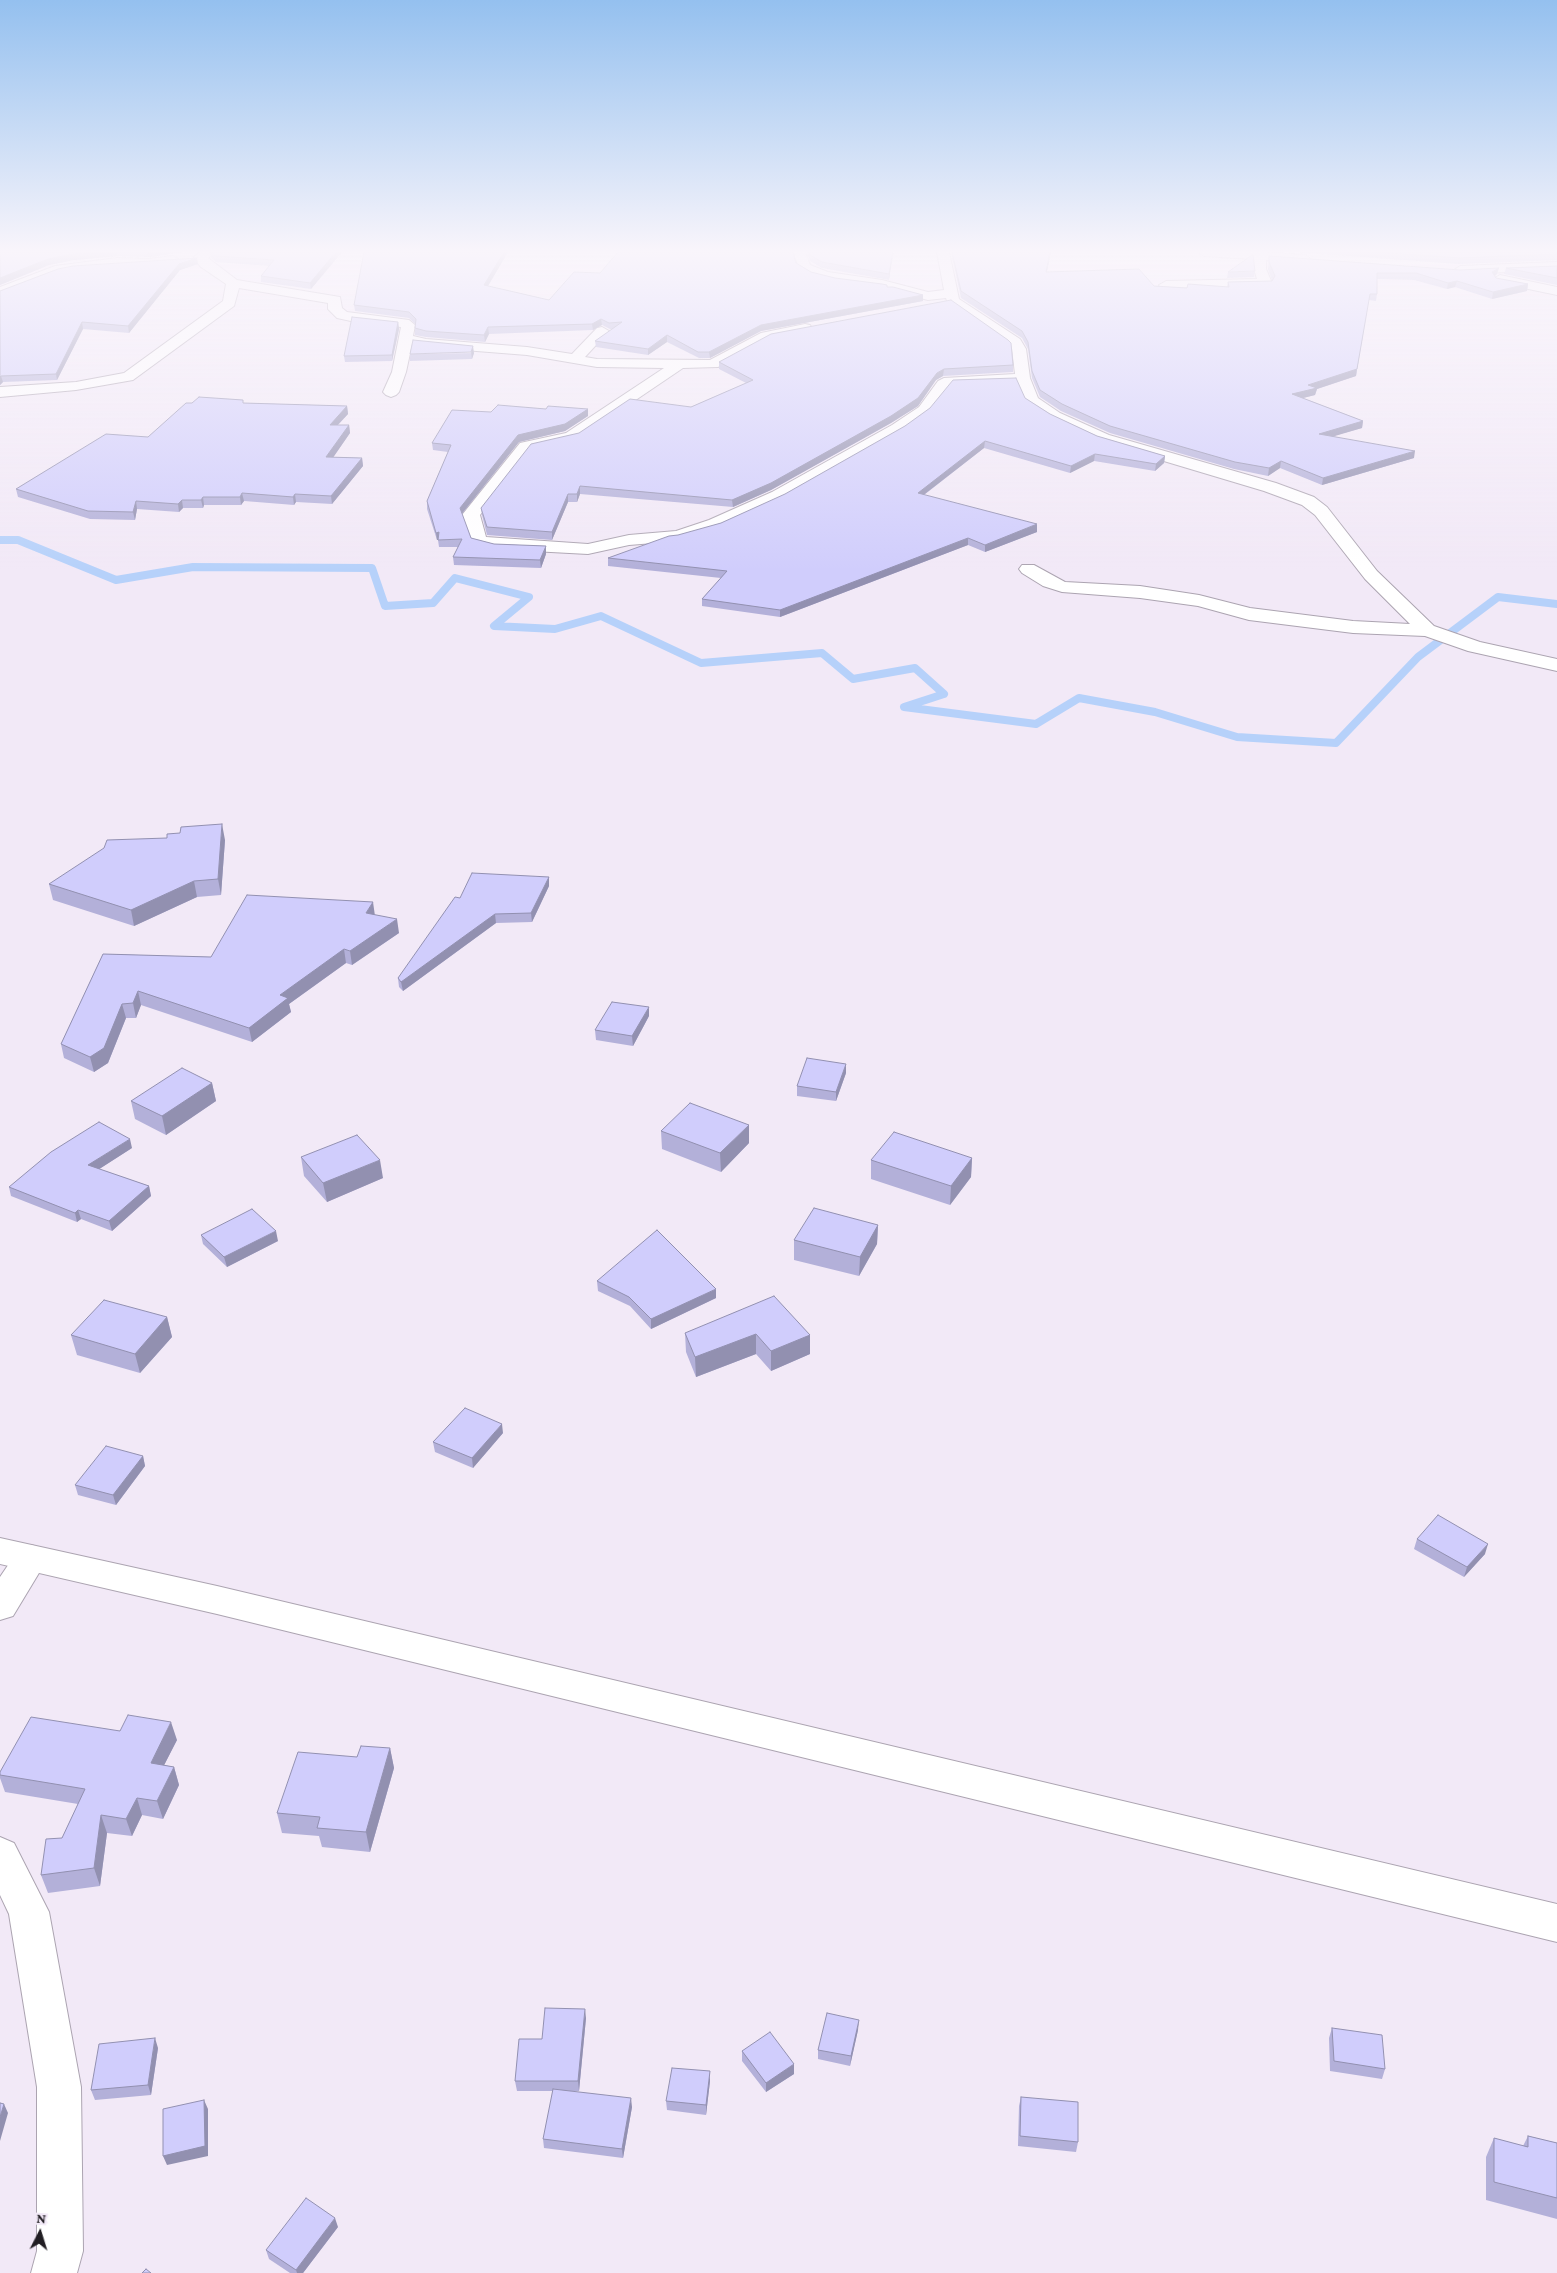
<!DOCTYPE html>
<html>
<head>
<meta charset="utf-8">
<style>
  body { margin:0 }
  #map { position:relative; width:1557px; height:2273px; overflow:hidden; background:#f2e9f7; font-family:"Crimson Pro",serif }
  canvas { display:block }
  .north { position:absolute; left:15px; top:2208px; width:50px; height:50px; -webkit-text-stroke:4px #f2e9f7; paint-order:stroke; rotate:5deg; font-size:14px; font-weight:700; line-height:20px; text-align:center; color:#211e23 }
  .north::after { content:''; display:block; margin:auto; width:18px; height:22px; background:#211e23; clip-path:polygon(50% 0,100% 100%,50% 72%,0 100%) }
</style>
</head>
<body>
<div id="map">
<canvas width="1557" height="2273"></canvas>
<div class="north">N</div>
</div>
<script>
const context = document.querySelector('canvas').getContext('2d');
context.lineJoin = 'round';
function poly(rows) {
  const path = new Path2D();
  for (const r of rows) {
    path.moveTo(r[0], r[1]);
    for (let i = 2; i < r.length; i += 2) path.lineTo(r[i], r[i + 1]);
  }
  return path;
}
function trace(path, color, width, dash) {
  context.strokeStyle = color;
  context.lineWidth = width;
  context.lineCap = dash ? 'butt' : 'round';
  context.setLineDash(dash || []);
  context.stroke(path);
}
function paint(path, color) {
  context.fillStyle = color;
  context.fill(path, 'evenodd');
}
trace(poly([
  [0,540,18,540,116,580,193,567,372,568,385,606,433,603,455,578,529,597,494,626,555,629,601,616,701,663,822,653,853,679,915,668,944,694,904,707,1036,724,1079,698,1155,712,1237,737,1336,743,1418,657,1498,597,1557,604]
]), '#b6d1fa', 8);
const minor = poly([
  [200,252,216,252,208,258,237,280,340,297,342,308,347,312,409,320,415,325,413,336,426,339,527,347,572,354,597,328,602,327,609,331,585,357,597,359,710,360,761,333,805,324,810,325,812,328,810,331,770,339,718,367,683,368,578,439,531,450,480,515,486,537,588,544,629,535,676,531,709,520,772,492,892,425,919,407,938,381,944,378,1015,374,1012,349,1009,345,948,304,946,298,928,300,881,288,820,278,800,270,793,252,805,252,810,265,828,272,882,280,928,292,944,290,937,252,949,252,959,299,1020,339,1026,349,1030,378,1038,398,1060,413,1109,435,1276,483,1314,497,1327,507,1377,571,1434,626,1480,642,1557,659,1557,671,1468,651,1425,636,1353,633,1249,620,1198,606,1140,598,1062,592,1043,586,1022,573,1019,569,1022,565,1034,565,1065,582,1140,586,1199,595,1250,608,1353,621,1410,624,1365,579,1315,515,1302,505,1264,491,1097,441,1050,419,1026,403,1017,383,952,385,948,387,929,413,904,431,784,500,721,528,678,541,629,545,588,554,495,549,472,544,462,515,520,443,566,433,664,368,597,367,527,355,426,347,412,344,406,372,399,392,396,395,391,397,386,395,383,392,392,372,401,327,360,323,337,318,328,309,328,303,239,288,234,306,133,380,76,390,0,397,0,387,76,382,124,373,223,301,226,284,201,267,195,260,194,257,200,252],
  [1198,252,1263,252,1305,255,1311,259,1305,263,1266,260,1266,269,1272,283,1265,287,1161,288,1159,285,1166,281,1257,279,1254,269,1254,259,1204,256,1198,252],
  [173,256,179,260,178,263,148,267,117,266,59,273,0,296,0,287,55,266,117,258,148,259,173,256],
  [1557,262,1557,270,1460,274,1454,270,1460,266,1557,262],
  [1500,275,1557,287,1557,295,1495,282,1493,279,1500,275],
  [31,1545,43,1549,48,1558,13,1616,0,1620,0,1577,19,1549,31,1545],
  [0,1837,14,1843,49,1912,81,2087,83,2251,77,2273,31,2273,37,2251,37,2087,9,1914,0,1895,0,1837]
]);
const secondary = poly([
  [0,1538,217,1586,1557,1904,1557,1942,217,1614,0,1564,0,1538]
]);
trace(minor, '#aca4b1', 2);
trace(secondary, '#aca4b1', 2);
paint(minor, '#fff');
paint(secondary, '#fff');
paint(poly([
  [0,252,184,252,148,257,117,256,74,260,49,265,0,285],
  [210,252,342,252,311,289,261,282,261,276,269,266,216,262,211,258],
  [364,252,508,252,488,286,549,300,600,273,796,263,811,272,835,278,923,295,923,301,761,331,710,358,699,358,667,342,648,355,596,347,595,341,613,329,610,329,602,325,593,330,489,334,485,342,426,337,415,335,415,324,409,318,355,311,354,305],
  [807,252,893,252,889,280,822,268,810,261],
  [951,252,1051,252,1047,272,1154,286,1187,288,1227,287,1228,282,1272,281,1268,269,1269,256,1497,274,1495,276,1496,278,1528,284,1527,291,1492,299,1455,287,1447,289,1414,280,1377,279,1377,294,1376,301,1369,300,1356,376,1317,389,1315,395,1303,398,1363,421,1362,428,1333,436,1414,458,1322,485,1280,468,1268,476,1234,469,1110,433,1061,411,1040,397,1032,378,1028,349,1022,338,961,298],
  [1293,252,1557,252,1557,260,1459,264],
  [198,264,180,270,129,333,83,329,57,380,3,382,0,385,0,291],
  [1557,266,1557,285,1504,274,1506,268],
  [1255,271,1254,277,1227,278,1228,272],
  [398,322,399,329,392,361,345,362,344,356],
  [474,353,472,359,410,361,410,354],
  [719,362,1013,365,1013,372,943,376,936,380,918,406,891,423,771,490,733,507,580,494,577,502,568,502,552,540,487,535,482,515,481,508,691,407,746,383,719,369],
  [1025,398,1050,414,1097,436,1165,456,1164,463,1155,471,1094,461,1070,473,984,448,924,495,1037,532,985,552,968,545,780,617,702,606,702,599,721,578,608,566,608,558,721,523],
  [243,403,347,406,348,414,338,425,349,425,350,433,333,457,362,458,363,466,332,504,296,502,294,505,244,501,241,505,204,505,203,508,183,508,179,512,137,509,135,520,90,519,18,497,16,489,148,437],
  [588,416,565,431,519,442,462,514,471,538,494,544,546,546,546,554,541,568,454,565,453,557,458,547,439,547,438,540,437,540,427,509,427,501,448,452,433,450,432,443],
  [225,840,221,895,197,897,134,926,53,900,49,884],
  [549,877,549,886,532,922,496,923,403,991,399,987,398,978,460,898],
  [375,915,399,933,352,965,346,963,289,1004,291,1012,252,1042,141,1005,136,1018,126,1018,108,1063,94,1072,64,1058,61,1044,103,954,211,957],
  [649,1016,633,1046,596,1040,595,1030],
  [846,1073,836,1101,797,1096,797,1086],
  [212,1083,216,1101,166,1135,135,1119,131,1101],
  [661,1131,749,1143,721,1172,662,1149],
  [132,1148,99,1169,149,1186,151,1196,112,1231,81,1219,77,1222,11,1196,9,1187],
  [301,1157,383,1178,327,1202,304,1176],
  [972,1158,971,1177,950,1205,871,1179,871,1160],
  [878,1225,877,1244,859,1276,794,1260,794,1240],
  [201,1235,278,1241,227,1267,203,1244],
  [597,1281,716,1298,651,1329,630,1306,598,1291],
  [167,1317,172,1337,140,1373,77,1355,71,1335],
  [685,1333,810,1335,810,1354,771,1371,756,1354,696,1377,686,1352],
  [503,1433,473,1468,435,1452,433,1442],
  [143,1456,145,1466,116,1505,78,1495,75,1485],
  [1417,1539,1485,1554,1464,1577,1414,1549],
  [177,1740,164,1765,174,1767,179,1785,163,1819,142,1815,132,1836,107,1833,100,1886,48,1893,41,1875,62,1838,78,1804,5,1792,0,1778,0,1772],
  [390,1748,394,1768,370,1852,322,1847,319,1836,282,1833,277,1813,357,1757],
  [586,2018,579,2091,569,2091,632,2107,623,2158,544,2148,543,2139,553,2091,517,2091,515,2081,542,2039],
  [1332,2028,1385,2069,1382,2079,1330,2071,1329,2038],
  [858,2030,850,2066,818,2059,818,2050],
  [158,2048,151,2095,95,2100,91,2090],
  [742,2051,794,2074,766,2092,742,2061],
  [710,2081,706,2115,667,2110,666,2101],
  [1021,2097,1078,2142,1076,2152,1018,2146,1019,2106],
  [1528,2136,1557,2143,1557,2219,1486,2200,1486,2157,1494,2138,1523,2146],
  [338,2227,303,2273,290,2273,269,2259,266,2250]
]), '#b3b0d9');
paint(poly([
  [95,252,116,252,117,256,74,260,49,265,0,285,0,278,48,259,72,254],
  [147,252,184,252,148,257],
  [336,252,342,252,311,289,310,283],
  [504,252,508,252,485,291,484,285],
  [893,252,889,280,889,274],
  [1050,252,1051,252,1045,279,1046,272],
  [197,258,198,264,180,270,129,333,128,326,179,264],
  [1499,268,1497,274,1491,279,1492,272],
  [1457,281,1455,287,1447,289,1448,283],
  [1528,284,1527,291,1492,299,1493,292],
  [923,295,923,301,761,331,710,358,709,352,761,325],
  [601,319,602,325,593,330,592,324],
  [82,322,83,329,57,380,56,374],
  [398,322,399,329,392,361,392,355],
  [488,327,489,334,485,342,484,335],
  [667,335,667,342,648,355,648,349],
  [473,346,474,353,472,359,471,352],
  [944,369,943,376,936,380,918,406,891,423,771,490,733,507,732,500],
  [1357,369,1356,376,1317,389,1315,395,1291,401,1292,394,1308,385],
  [1,376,3,382,0,385,0,377],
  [347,406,348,414,331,432,330,425],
  [588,409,588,416,565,431,519,442,460,516,460,508,518,435],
  [1363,421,1362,428,1318,441,1319,434],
  [349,425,350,433,328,465,326,457],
  [985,441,984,448,917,500,918,493],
  [1415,451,1414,458,1322,485,1323,478],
  [1095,454,1094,461,1070,473,1071,466],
  [1165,456,1164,463,1155,471,1156,464],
  [362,458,363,466,332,504,331,496],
  [1281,461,1280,468,1268,476,1269,468],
  [580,486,580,494,577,502,577,494],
  [242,493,244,501,241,505,240,497],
  [295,494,296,502,294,505,293,497],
  [568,494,568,502,552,540,552,532],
  [203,497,204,505,203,508,201,500],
  [182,500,183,508,179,512,178,504],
  [136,501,137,509,135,520,133,512],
  [1037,524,1037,532,985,552,985,545],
  [439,532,439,540,437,540,436,533],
  [968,538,968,545,780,617,780,610],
  [546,546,546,554,541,568,540,560],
  [222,824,225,840,221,895,218,879],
  [549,877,549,886,532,922,531,913],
  [194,881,197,897,134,926,131,910],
  [373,902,375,916,366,913],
  [495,914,496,923,403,991,401,982],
  [397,919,399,933,352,965,350,951],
  [344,949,346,963,289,1004,291,1012,252,1042,249,1028,280,995],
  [138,991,141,1005,136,1018,133,1003],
  [122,1004,126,1018,108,1063,94,1072,90,1057],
  [649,1007,649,1016,633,1046,632,1036],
  [846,1064,846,1073,836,1101,836,1092],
  [212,1083,216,1101,166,1135,162,1116],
  [749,1125,749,1143,721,1172,720,1153],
  [130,1139,132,1148,90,1175,88,1165],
  [972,1158,971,1177,950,1205,951,1186],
  [380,1160,383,1178,327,1202,323,1183],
  [149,1186,151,1196,112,1231,109,1221],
  [78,1210,81,1219,77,1222,75,1213],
  [878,1225,877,1244,859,1276,860,1257],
  [276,1231,278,1241,227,1267,224,1257],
  [716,1289,716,1298,651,1329,651,1319],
  [167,1317,172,1337,140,1373,135,1354],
  [756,1334,756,1354,696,1377,695,1357],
  [810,1335,810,1354,771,1371,771,1351],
  [502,1424,503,1433,473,1468,472,1458],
  [143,1456,145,1466,116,1505,113,1495],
  [1488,1544,1485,1554,1464,1577,1467,1567],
  [171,1722,177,1740,156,1781,151,1763],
  [390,1748,394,1768,370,1852,366,1832],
  [174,1767,179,1785,163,1819,157,1801],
  [137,1798,142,1815,132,1836,126,1819],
  [101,1815,107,1833,100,1886,94,1868],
  [585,2009,586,2018,579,2091,578,2081],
  [859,2020,858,2030,850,2066,851,2056],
  [155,2038,158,2048,151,2095,148,2085],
  [794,2064,794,2074,766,2092,766,2083],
  [710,2071,710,2081,706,2115,706,2105],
  [631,2098,632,2107,623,2158,622,2149],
  [204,2100,208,2109,208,2156,167,2165,163,2156],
  [4,2104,8,2113,0,2141,0,2117],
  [335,2218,338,2227,303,2273,297,2273,296,2270]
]), '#9290b0');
const building = poly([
  [0,252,95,252,72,254,48,259,0,278,0,252],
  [210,252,336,252,310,283,261,276,274,260,215,256,210,252],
  [364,252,504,252,484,285,549,300,574,272,600,273,618,252,793,252,796,263,811,272,835,278,882,284,887,285,887,287,893,287,923,295,761,325,709,352,698,352,667,335,648,349,595,341,622,322,609,323,601,319,592,324,488,327,484,335,426,331,415,328,416,319,409,312,354,305,364,252],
  [809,252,893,252,889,274,822,262,810,255,809,252],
  [952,252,1050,252,1046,272,1139,269,1154,286,1187,288,1188,284,1229,287,1228,282,1272,281,1275,276,1269,262,1269,256,1460,270,1499,268,1492,272,1496,278,1528,284,1493,292,1457,281,1448,283,1416,273,1377,273,1377,294,1370,294,1357,369,1308,385,1317,388,1292,394,1363,421,1319,434,1415,451,1323,478,1281,461,1269,468,1235,462,1110,426,1062,404,1040,390,1032,371,1028,342,1022,331,961,291,952,252],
  [1375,252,1557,252,1557,254,1460,258,1375,252],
  [1252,255,1253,255,1255,271,1228,272,1252,255],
  [197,258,179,264,128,326,82,322,56,374,1,376,0,377,0,291,58,269,73,266,197,258],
  [1557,266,1557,278,1506,268,1557,266],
  [951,300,1008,340,1011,343,1013,365,944,369,937,373,918,398,891,416,771,483,732,500,580,486,577,494,568,494,552,532,487,527,481,508,531,444,579,433,630,399,691,407,753,380,719,362,771,334,951,300],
  [352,317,398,322,392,355,344,356,352,317],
  [413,340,473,346,471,352,410,354,413,340],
  [1016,378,1025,398,1050,414,1097,436,1165,456,1156,464,1095,454,1071,466,985,441,918,493,1037,524,985,545,968,538,780,610,702,599,727,571,608,558,669,536,678,535,721,523,785,494,905,426,930,408,953,380,1016,378],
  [199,397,243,400,243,403,347,406,330,425,349,425,326,457,362,458,331,496,295,494,293,497,242,493,240,497,203,497,201,500,182,500,178,504,136,501,133,512,88,511,16,489,106,434,148,437,186,403,192,403,199,397],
  [498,405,546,409,548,406,588,409,565,424,518,435,460,508,471,538,494,544,546,546,540,560,453,557,462,539,438,540,439,532,436,533,427,501,451,445,432,443,452,410,491,412,498,405],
  [222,824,218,879,194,881,131,910,49,884,104,848,107,840,167,838,167,834,180,833,181,827,222,824],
  [472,873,549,877,531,913,495,914,401,982,398,978,455,897,460,898,472,873],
  [247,895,373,902,366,913,397,919,350,951,344,949,280,995,288,998,249,1028,138,991,133,1003,122,1004,104,1048,90,1057,61,1044,103,954,211,957,247,895],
  [612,1002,649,1007,632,1036,595,1030,612,1002],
  [807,1058,846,1064,836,1092,797,1086,807,1058],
  [182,1068,212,1083,162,1116,131,1101,182,1068],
  [690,1103,749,1125,720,1153,661,1131,690,1103],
  [99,1122,130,1139,88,1165,149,1186,109,1221,78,1210,75,1213,9,1187,51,1152,99,1122],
  [894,1132,972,1158,951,1186,871,1160,894,1132],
  [357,1135,380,1160,323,1183,301,1157,357,1135],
  [814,1208,878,1225,860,1257,794,1240,814,1208],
  [252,1209,276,1231,224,1257,201,1235,252,1209],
  [657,1230,716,1289,651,1319,629,1297,597,1281,657,1230],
  [774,1296,810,1335,771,1351,756,1334,695,1357,685,1333,774,1296],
  [104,1300,167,1317,135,1354,71,1335,104,1300],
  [465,1408,502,1424,472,1458,433,1442,465,1408],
  [106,1446,143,1456,113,1495,75,1485,106,1446],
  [1438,1515,1488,1544,1467,1567,1417,1539,1438,1515],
  [128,1715,171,1722,151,1763,174,1767,157,1801,137,1798,126,1819,101,1815,94,1868,41,1875,46,1839,62,1838,85,1789,0,1775,0,1772,31,1717,120,1731,128,1715],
  [361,1746,390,1748,366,1832,317,1828,320,1817,277,1813,298,1752,357,1757,361,1746],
  [545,2008,585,2009,578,2081,515,2081,519,2039,542,2039,545,2008],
  [827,2013,859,2020,851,2056,818,2050,827,2013],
  [1332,2028,1382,2035,1385,2069,1334,2061,1332,2028],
  [770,2032,794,2064,766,2083,742,2051,770,2032],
  [155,2038,148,2085,91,2090,99,2044,155,2038],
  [672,2068,710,2071,706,2105,666,2101,672,2068],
  [553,2089,631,2098,622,2149,543,2139,553,2089],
  [1021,2097,1078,2102,1078,2142,1020,2136,1021,2097],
  [204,2100,205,2146,163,2156,163,2109,204,2100],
  [0,2103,4,2104,0,2117,0,2103],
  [1528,2136,1557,2143,1557,2198,1494,2182,1494,2138,1528,2147,1528,2136],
  [306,2198,335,2218,296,2270,266,2250,306,2198],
  [146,2269,151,2273,142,2273,146,2269]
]);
paint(building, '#d0cdfc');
trace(building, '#9290b0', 1);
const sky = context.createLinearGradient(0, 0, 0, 571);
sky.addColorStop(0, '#94c0ef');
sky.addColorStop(0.44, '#f9f5fb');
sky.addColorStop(1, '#f9f5fb00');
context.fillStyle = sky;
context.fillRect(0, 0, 1557, 571);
</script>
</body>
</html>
